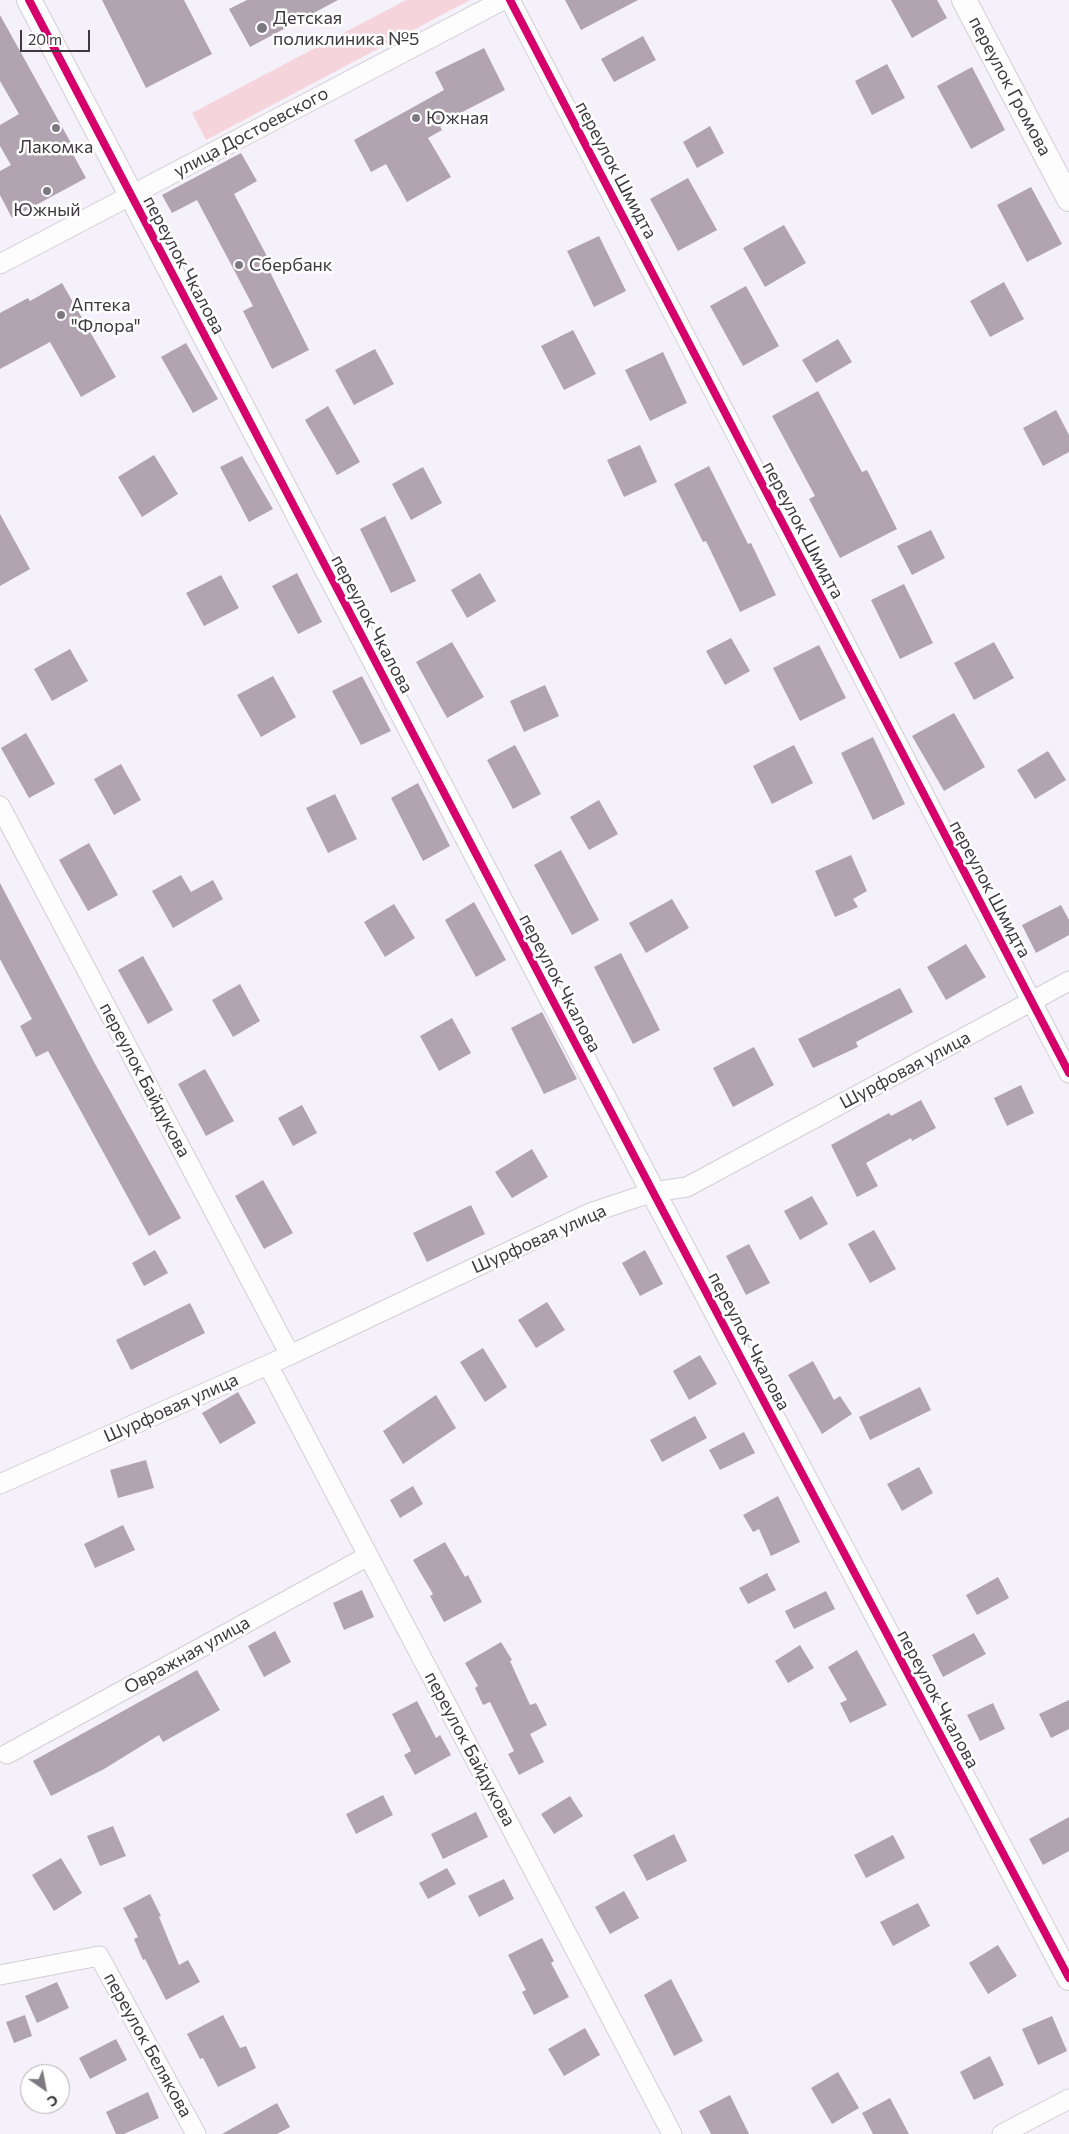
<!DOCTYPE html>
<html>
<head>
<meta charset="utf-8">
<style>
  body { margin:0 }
  #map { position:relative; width:1069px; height:2134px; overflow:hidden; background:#f5f1fa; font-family:Commissioner,sans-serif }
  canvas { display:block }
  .north { position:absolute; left:20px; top:2064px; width:50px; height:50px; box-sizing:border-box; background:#fefefe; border:1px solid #b0afb2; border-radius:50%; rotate:147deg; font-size:14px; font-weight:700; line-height:20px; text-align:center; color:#3c393f }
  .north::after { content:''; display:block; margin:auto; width:18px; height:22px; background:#7d7980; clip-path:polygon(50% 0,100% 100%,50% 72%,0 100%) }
  .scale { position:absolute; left:20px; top:30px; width:70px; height:22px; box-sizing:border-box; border:2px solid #3c393f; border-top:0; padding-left:6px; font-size:15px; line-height:18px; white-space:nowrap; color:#3c393f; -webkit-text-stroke:4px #fefefe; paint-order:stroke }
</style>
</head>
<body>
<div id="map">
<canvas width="1069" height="2134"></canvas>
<div class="north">С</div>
<div class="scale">20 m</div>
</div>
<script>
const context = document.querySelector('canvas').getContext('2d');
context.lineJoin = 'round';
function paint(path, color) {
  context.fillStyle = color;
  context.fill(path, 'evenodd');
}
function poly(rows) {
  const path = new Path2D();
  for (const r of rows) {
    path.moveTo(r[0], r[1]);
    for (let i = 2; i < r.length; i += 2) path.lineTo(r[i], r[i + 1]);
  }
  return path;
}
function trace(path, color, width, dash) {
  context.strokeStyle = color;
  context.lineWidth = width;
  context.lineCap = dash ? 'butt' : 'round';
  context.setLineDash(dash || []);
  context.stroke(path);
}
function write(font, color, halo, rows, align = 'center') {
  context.font = font + ' Commissioner,sans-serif';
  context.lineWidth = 5;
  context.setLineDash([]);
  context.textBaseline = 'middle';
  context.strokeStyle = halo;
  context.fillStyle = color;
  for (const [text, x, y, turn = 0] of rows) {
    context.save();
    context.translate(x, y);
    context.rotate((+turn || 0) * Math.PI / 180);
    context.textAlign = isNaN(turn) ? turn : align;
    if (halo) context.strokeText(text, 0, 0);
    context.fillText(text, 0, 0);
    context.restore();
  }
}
paint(poly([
  [406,0,470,0,206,140,192,113]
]), '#f6d4db');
paint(poly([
  [102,0,184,0,212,54,146,88],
  [247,0,338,0,250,47,229,9],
  [565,0,638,0,581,30],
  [891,0,937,0,947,18,912,38],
  [0,15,71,143,68,145,86,178,12,218,0,195,0,171,11,165,0,146,0,125,19,114,0,81],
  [643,36,656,60,614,82,601,59],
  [484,48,505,90,439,124,442,130,428,138,451,177,407,202,386,164,371,172,354,140,444,90,435,72],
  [887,64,905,98,872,115,855,81],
  [972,67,1005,130,971,149,937,86],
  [710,126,724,153,697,168,683,142],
  [241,153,257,181,234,194,269,260,265,262,309,350,272,369,243,311,253,306,197,200,172,213,162,195],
  [688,178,717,230,678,251,650,199],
  [1031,187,1062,244,1027,262,997,205],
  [784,225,806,263,765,287,743,248],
  [599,236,626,291,594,307,567,251],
  [1004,282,1024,319,990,337,970,301],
  [62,283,116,377,81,397,50,342,0,369,0,313,28,298,30,301],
  [746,286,779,346,743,366,710,306],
  [573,330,596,374,564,390,541,346],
  [838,339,852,362,816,383,802,360],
  [186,343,218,399,193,413,161,357],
  [375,349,394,384,354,405,335,370],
  [663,352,687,403,650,421,625,370],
  [818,391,862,472,867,470,897,529,840,558,809,499,815,496,772,416],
  [328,406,360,462,337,475,305,420],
  [1056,410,1069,435,1069,452,1043,466,1023,428],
  [640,445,657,482,624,497,607,460],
  [154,455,178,494,142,517,118,477],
  [242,456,273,509,249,522,220,467],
  [709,466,748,544,751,543,776,595,740,612,706,541,703,542,674,484],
  [423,467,442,503,411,520,392,484],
  [0,514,30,569,0,586],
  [385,516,416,581,391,593,360,529],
  [931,530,945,558,912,575,897,546],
  [297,573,322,622,298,634,272,586],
  [480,573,496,601,467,618,451,590],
  [221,575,239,608,204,626,186,593],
  [904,584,933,643,900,659,871,600],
  [731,638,750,671,725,685,706,651],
  [452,642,484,697,447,718,416,662],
  [994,642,1014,678,974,700,954,663],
  [819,645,846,698,800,721,773,668],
  [70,649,88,681,52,701,34,669],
  [273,676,296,717,261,737,237,695],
  [362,676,391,731,361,745,332,691],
  [545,685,559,716,524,732,510,701],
  [954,713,985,767,944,791,912,736],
  [26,733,55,784,29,798,1,748],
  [873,737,905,804,873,820,841,753],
  [515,745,541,794,513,809,487,760],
  [794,745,813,783,772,804,753,766],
  [1048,751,1066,780,1035,799,1017,770],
  [121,764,141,800,114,815,94,779],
  [418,783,450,846,423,861,391,798],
  [335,794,357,839,328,853,306,808],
  [599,800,618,834,589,850,570,817],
  [89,843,118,895,88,911,59,860],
  [561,850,599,920,572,935,534,865],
  [851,855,867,891,853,899,858,907,835,917,815,871],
  [181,875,191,892,213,880,223,899,173,928,152,891],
  [0,883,94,1062,181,1218,149,1236,48,1051,36,1057,20,1026,32,1019,0,959],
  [672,899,689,928,646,953,629,923],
  [474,902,506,960,476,977,445,920],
  [394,904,415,938,385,957,364,922],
  [1061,905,1069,920,1069,935,1036,953,1022,925],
  [966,944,986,977,946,1000,927,967],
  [621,953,660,1030,633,1044,594,967],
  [143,956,173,1010,148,1024,118,970],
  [240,984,260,1021,233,1037,212,1000],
  [900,988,913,1012,856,1042,858,1047,813,1068,798,1039],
  [542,1012,577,1079,544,1094,511,1028],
  [452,1018,471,1053,439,1071,420,1036],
  [754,1047,774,1085,733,1107,713,1068],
  [205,1069,234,1121,206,1136,178,1084],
  [1021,1085,1034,1113,1007,1126,994,1098],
  [921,1100,936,1128,912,1141,911,1138,866,1163,878,1186,857,1197,831,1145,889,1113,891,1116],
  [302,1105,317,1133,293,1146,278,1118],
  [532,1149,548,1177,512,1198,495,1172],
  [263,1180,293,1233,264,1249,235,1196],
  [812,1196,828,1224,800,1240,784,1211],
  [471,1205,485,1234,427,1262,413,1233],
  [874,1230,896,1269,870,1283,848,1244],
  [749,1244,770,1283,746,1295,726,1256],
  [155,1250,168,1273,144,1286,132,1263],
  [645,1250,663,1284,640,1296,622,1263],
  [547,1302,565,1330,536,1348,518,1320],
  [190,1303,205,1333,131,1370,116,1340],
  [483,1348,507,1387,485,1402,460,1362],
  [700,1355,717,1384,689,1400,673,1371],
  [813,1361,834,1400,840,1396,852,1414,822,1434,788,1375],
  [920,1387,931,1410,870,1440,859,1417],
  [238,1392,256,1423,220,1444,202,1413],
  [436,1395,456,1428,403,1464,383,1431],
  [695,1416,707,1438,662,1462,650,1440],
  [744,1432,755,1453,720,1470,709,1450],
  [146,1460,154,1488,118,1498,110,1470],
  [919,1467,933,1493,902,1511,887,1484],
  [413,1486,423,1504,400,1518,390,1500],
  [778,1496,800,1542,771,1556,759,1529,753,1532,743,1515],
  [123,1525,135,1550,95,1568,84,1544],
  [445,1542,465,1577,468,1575,482,1602,444,1622,430,1596,433,1594,413,1560],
  [767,1573,776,1590,748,1604,739,1588],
  [998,1577,1009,1598,977,1615,966,1595],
  [362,1590,374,1617,344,1630,333,1603],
  [826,1591,835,1609,794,1629,785,1611],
  [275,1631,291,1662,264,1677,248,1646],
  [974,1633,986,1654,943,1677,932,1655],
  [501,1642,512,1660,510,1661,530,1705,536,1703,547,1725,530,1734,544,1762,519,1775,508,1754,514,1751,490,1702,483,1705,475,1688,478,1686,465,1663],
  [800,1645,814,1668,788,1683,775,1661],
  [857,1650,887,1705,850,1723,840,1703,847,1700,828,1667],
  [197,1670,220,1710,163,1742,159,1735,104,1769,51,1796,33,1761],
  [1069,1700,1069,1729,1051,1738,1039,1714],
  [417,1701,436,1738,440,1735,451,1755,415,1775,404,1755,411,1751,392,1714],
  [993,1703,1005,1729,980,1741,967,1715],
  [383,1795,393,1815,356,1834,346,1814],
  [570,1796,583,1816,554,1834,541,1814],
  [476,1812,488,1837,443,1859,431,1834],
  [1069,1817,1069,1851,1043,1865,1029,1839],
  [113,1826,126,1856,100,1866,87,1836],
  [674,1834,687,1861,647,1881,633,1855],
  [893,1835,905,1858,866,1878,854,1855],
  [61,1858,82,1893,54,1911,32,1875],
  [447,1868,456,1884,428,1899,419,1883],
  [504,1879,514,1899,479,1917,468,1896],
  [624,1891,639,1918,610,1934,595,1907],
  [150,1894,161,1916,159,1917,179,1965,188,1960,200,1982,166,2000,145,1959,143,1960,134,1939,138,1937,123,1908],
  [918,1903,930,1926,893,1946,880,1922],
  [542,1938,554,1961,551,1963,569,1997,534,2015,522,1992,526,1990,508,1955],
  [998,1945,1017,1976,988,1994,969,1963],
  [671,1979,703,2041,674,2056,644,1995],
  [57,1982,69,2008,37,2023,25,1996],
  [25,2015,32,2036,14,2043,6,2022],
  [223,2015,240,2048,246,2046,256,2068,218,2087,203,2058,200,2059,187,2034],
  [1052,2016,1067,2051,1038,2065,1022,2029],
  [585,2028,600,2055,564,2076,548,2049],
  [116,2039,127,2060,90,2079,79,2058],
  [990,2056,1004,2085,974,2100,960,2072],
  [838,2072,859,2108,832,2124,811,2088],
  [148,2092,159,2118,124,2134,116,2134,106,2112],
  [730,2095,749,2134,711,2134,699,2111],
  [890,2098,909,2134,873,2134,862,2113],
  [277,2103,290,2127,277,2134,222,2134]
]), '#b1a3b0');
const minor = poly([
  [510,0,1069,1073],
  [0,264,503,0],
  [0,806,290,1355],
  [268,1365,672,2134],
  [0,1484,290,1355,590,1213,653,1192,687,1187,1069,981],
  [7,1754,368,1556],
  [0,1975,99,1956,196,2134],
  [1002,2134,1069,2099]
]);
const tertiary = poly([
  [29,0,653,1192,1069,1978],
  [964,0,1069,199]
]);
trace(minor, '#d2ced5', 21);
trace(tertiary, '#d2ced5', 26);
trace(minor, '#fefdfe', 19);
trace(tertiary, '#fefdfe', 24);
trace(poly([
  [29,0,653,1192,1069,1978],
  [510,0,1069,1073]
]), '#d6006c', 8);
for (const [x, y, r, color] of [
  [262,28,6,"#7d7980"],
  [416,118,5,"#7d7980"],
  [56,128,5,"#7d7980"],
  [47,191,5,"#7d7980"],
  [239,265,5,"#7d7980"],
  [61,315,5,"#7d7980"]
]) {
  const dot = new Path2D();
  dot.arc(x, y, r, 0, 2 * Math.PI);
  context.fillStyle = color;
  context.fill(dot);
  trace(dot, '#fefefe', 2);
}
write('18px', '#3c393f', '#fefefe', [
  ["Детская",273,18],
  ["поликлиника №5",273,39],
  ["Южная",426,118],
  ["Лакомка",56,147,"center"],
  ["Южный",47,210,"center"],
  ["Сбербанк",249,265],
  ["Аптека",71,305],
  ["\"Флора\"",71,326]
], 'left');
write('18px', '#3c393f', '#fefefe', [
  ["переулок Громова",1010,86,62],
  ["улица Достоевского",251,132,-28],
  ["переулок Шмидта",616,170,62],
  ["переулок Чкалова",184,265,62],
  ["переулок Шмидта",803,530,62],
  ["переулок Чкалова",372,624,62],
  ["переулок Шмидта",990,889,62],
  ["переулок Чкалова",560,983,62],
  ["Шурфовая улица",905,1070,-28],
  ["переулок Байдукова",145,1080,62],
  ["Шурфовая улица",539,1239,-24],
  ["переулок Чкалова",749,1341,62],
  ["Шурфовая улица",171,1408,-24],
  ["Овражная улица",187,1655,-29],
  ["переулок Чкалова",938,1699,62],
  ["переулок Байдукова",470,1749,62],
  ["переулок Белякова",148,2045,61]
]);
</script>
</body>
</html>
